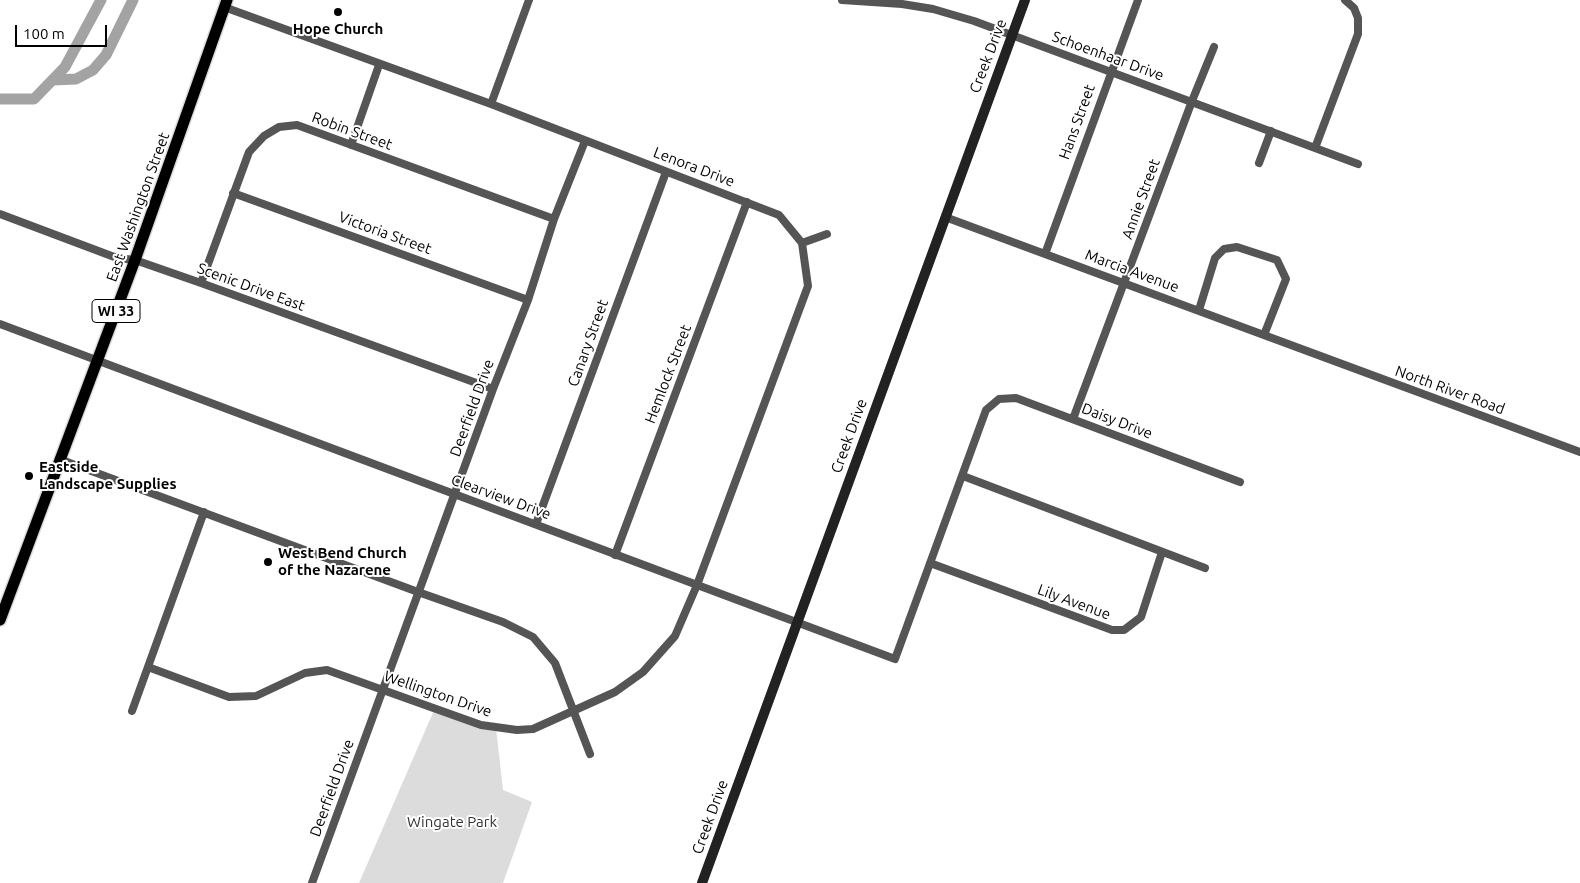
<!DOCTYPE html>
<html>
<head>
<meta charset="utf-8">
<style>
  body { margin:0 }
  #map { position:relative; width:1580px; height:883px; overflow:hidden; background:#fff; font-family:Ubuntu,sans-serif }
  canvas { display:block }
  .scale { position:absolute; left:15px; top:25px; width:92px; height:22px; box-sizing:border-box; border:2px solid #000; border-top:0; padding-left:6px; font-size:15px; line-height:18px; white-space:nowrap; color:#000; -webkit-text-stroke:4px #fff; paint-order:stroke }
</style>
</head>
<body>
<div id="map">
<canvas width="1580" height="883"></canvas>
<div class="scale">100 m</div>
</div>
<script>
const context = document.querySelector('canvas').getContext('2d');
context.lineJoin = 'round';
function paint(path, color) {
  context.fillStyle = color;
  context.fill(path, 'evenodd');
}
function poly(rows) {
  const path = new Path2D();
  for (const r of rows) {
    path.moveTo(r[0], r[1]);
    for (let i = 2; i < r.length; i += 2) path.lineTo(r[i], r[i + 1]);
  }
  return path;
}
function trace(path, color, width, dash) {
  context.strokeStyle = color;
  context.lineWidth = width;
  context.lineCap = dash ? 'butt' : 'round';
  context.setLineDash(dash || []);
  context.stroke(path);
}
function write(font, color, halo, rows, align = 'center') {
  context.font = font + ' Ubuntu,sans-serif';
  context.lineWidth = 4;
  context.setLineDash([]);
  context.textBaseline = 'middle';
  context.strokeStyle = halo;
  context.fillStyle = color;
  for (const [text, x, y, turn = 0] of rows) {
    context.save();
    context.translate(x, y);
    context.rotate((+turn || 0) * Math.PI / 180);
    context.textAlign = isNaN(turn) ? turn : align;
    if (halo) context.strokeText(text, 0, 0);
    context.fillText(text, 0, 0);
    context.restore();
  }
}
paint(poly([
  [435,708,496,728,503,790,532,802,503,883,359,883]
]), '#dcdcdc');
trace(poly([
  [53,80,76,79,93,70,106,55,133,0],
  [0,99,34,99,65,67,101,0]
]), '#a3a3a3', 11);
const primary = poly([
  [0,620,135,260,227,0]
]);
trace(primary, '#dbdbdb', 14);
trace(poly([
  [842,0,902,4,933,9,974,21,1358,164],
  [491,104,529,0],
  [351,145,379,65],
  [1315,148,1358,34,1358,18,1354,8,1345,0],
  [1259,163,1271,131],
  [233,193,528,300],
  [0,214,117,258,135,260,201,283,493,389],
  [945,217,1580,452],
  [802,243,827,234],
  [1045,254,1138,0],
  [201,283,249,152,264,136,279,127,297,125,554,219],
  [1199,310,1215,258,1224,249,1237,247,1277,260,1286,279,1264,335],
  [0,324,895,659,986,410,999,399,1016,398,1240,482],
  [1073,419,1192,101,1214,47],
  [59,459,418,592,503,622,533,637,555,663,590,754],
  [963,476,1205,568],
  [536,524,666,172],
  [615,555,747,202],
  [930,563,1112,630,1124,630,1141,617,1162,552],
  [148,667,229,697,256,696,305,673,327,670,481,725,517,730,533,729,615,692,643,672,675,636,697,585,808,286,802,243,779,215,491,104,224,7],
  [132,711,204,512],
  [312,883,493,389,528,300,554,219,585,141]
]), '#555', 8);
trace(poly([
  [702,883,1025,0]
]), '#222', 10);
trace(primary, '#000', 11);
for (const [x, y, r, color] of [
  [338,12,5,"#000"],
  [29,476,5,"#000"],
  [268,562,5,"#000"]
]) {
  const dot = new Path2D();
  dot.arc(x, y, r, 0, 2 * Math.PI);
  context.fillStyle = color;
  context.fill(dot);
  trace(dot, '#fff', 2);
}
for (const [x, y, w] of [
  [116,311,48]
]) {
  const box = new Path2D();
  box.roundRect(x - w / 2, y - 11.5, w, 23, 4);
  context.fillStyle = '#fff';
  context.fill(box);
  trace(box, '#000', 1);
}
write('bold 14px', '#000', null, [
  ["WI 33",116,311]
]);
write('bold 15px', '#000', '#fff', [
  ["Hope Church",338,29,"center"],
  ["Eastside",39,467],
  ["Landscape Supplies",39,484],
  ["West Bend Church",278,553],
  ["of the Nazarene",278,570]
], 'left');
write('15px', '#000', '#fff', [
  ["Creek Drive",988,56,-69],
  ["Schoenhaar Drive",1108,56,20],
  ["Hans Street",1077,122,-70],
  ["Robin Street",352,131,20],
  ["Lenora Drive",694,167,21],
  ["Annie Street",1141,199,-70],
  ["East Washington Street",138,207,-70],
  ["Victoria Street",385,233,20],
  ["Marcia Avenue",1132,271,20],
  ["Scenic Drive East",251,287,20],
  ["Canary Street",588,343,-70],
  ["Hemlock Street",668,374,-69],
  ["North River Road",1450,390,20],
  ["Deerfield Drive",472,408,-70],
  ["Daisy Drive",1117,421,21],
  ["Creek Drive",849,436,-70],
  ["Clearview Drive",501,497,20],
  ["Lily Avenue",1074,602,20],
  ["Wellington Drive",438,694,19],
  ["Deerfield Drive",332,788,-70],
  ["Creek Drive",710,817,-70]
]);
write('15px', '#333', '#fff', [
  ["Wingate Park",452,822]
]);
</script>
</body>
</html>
